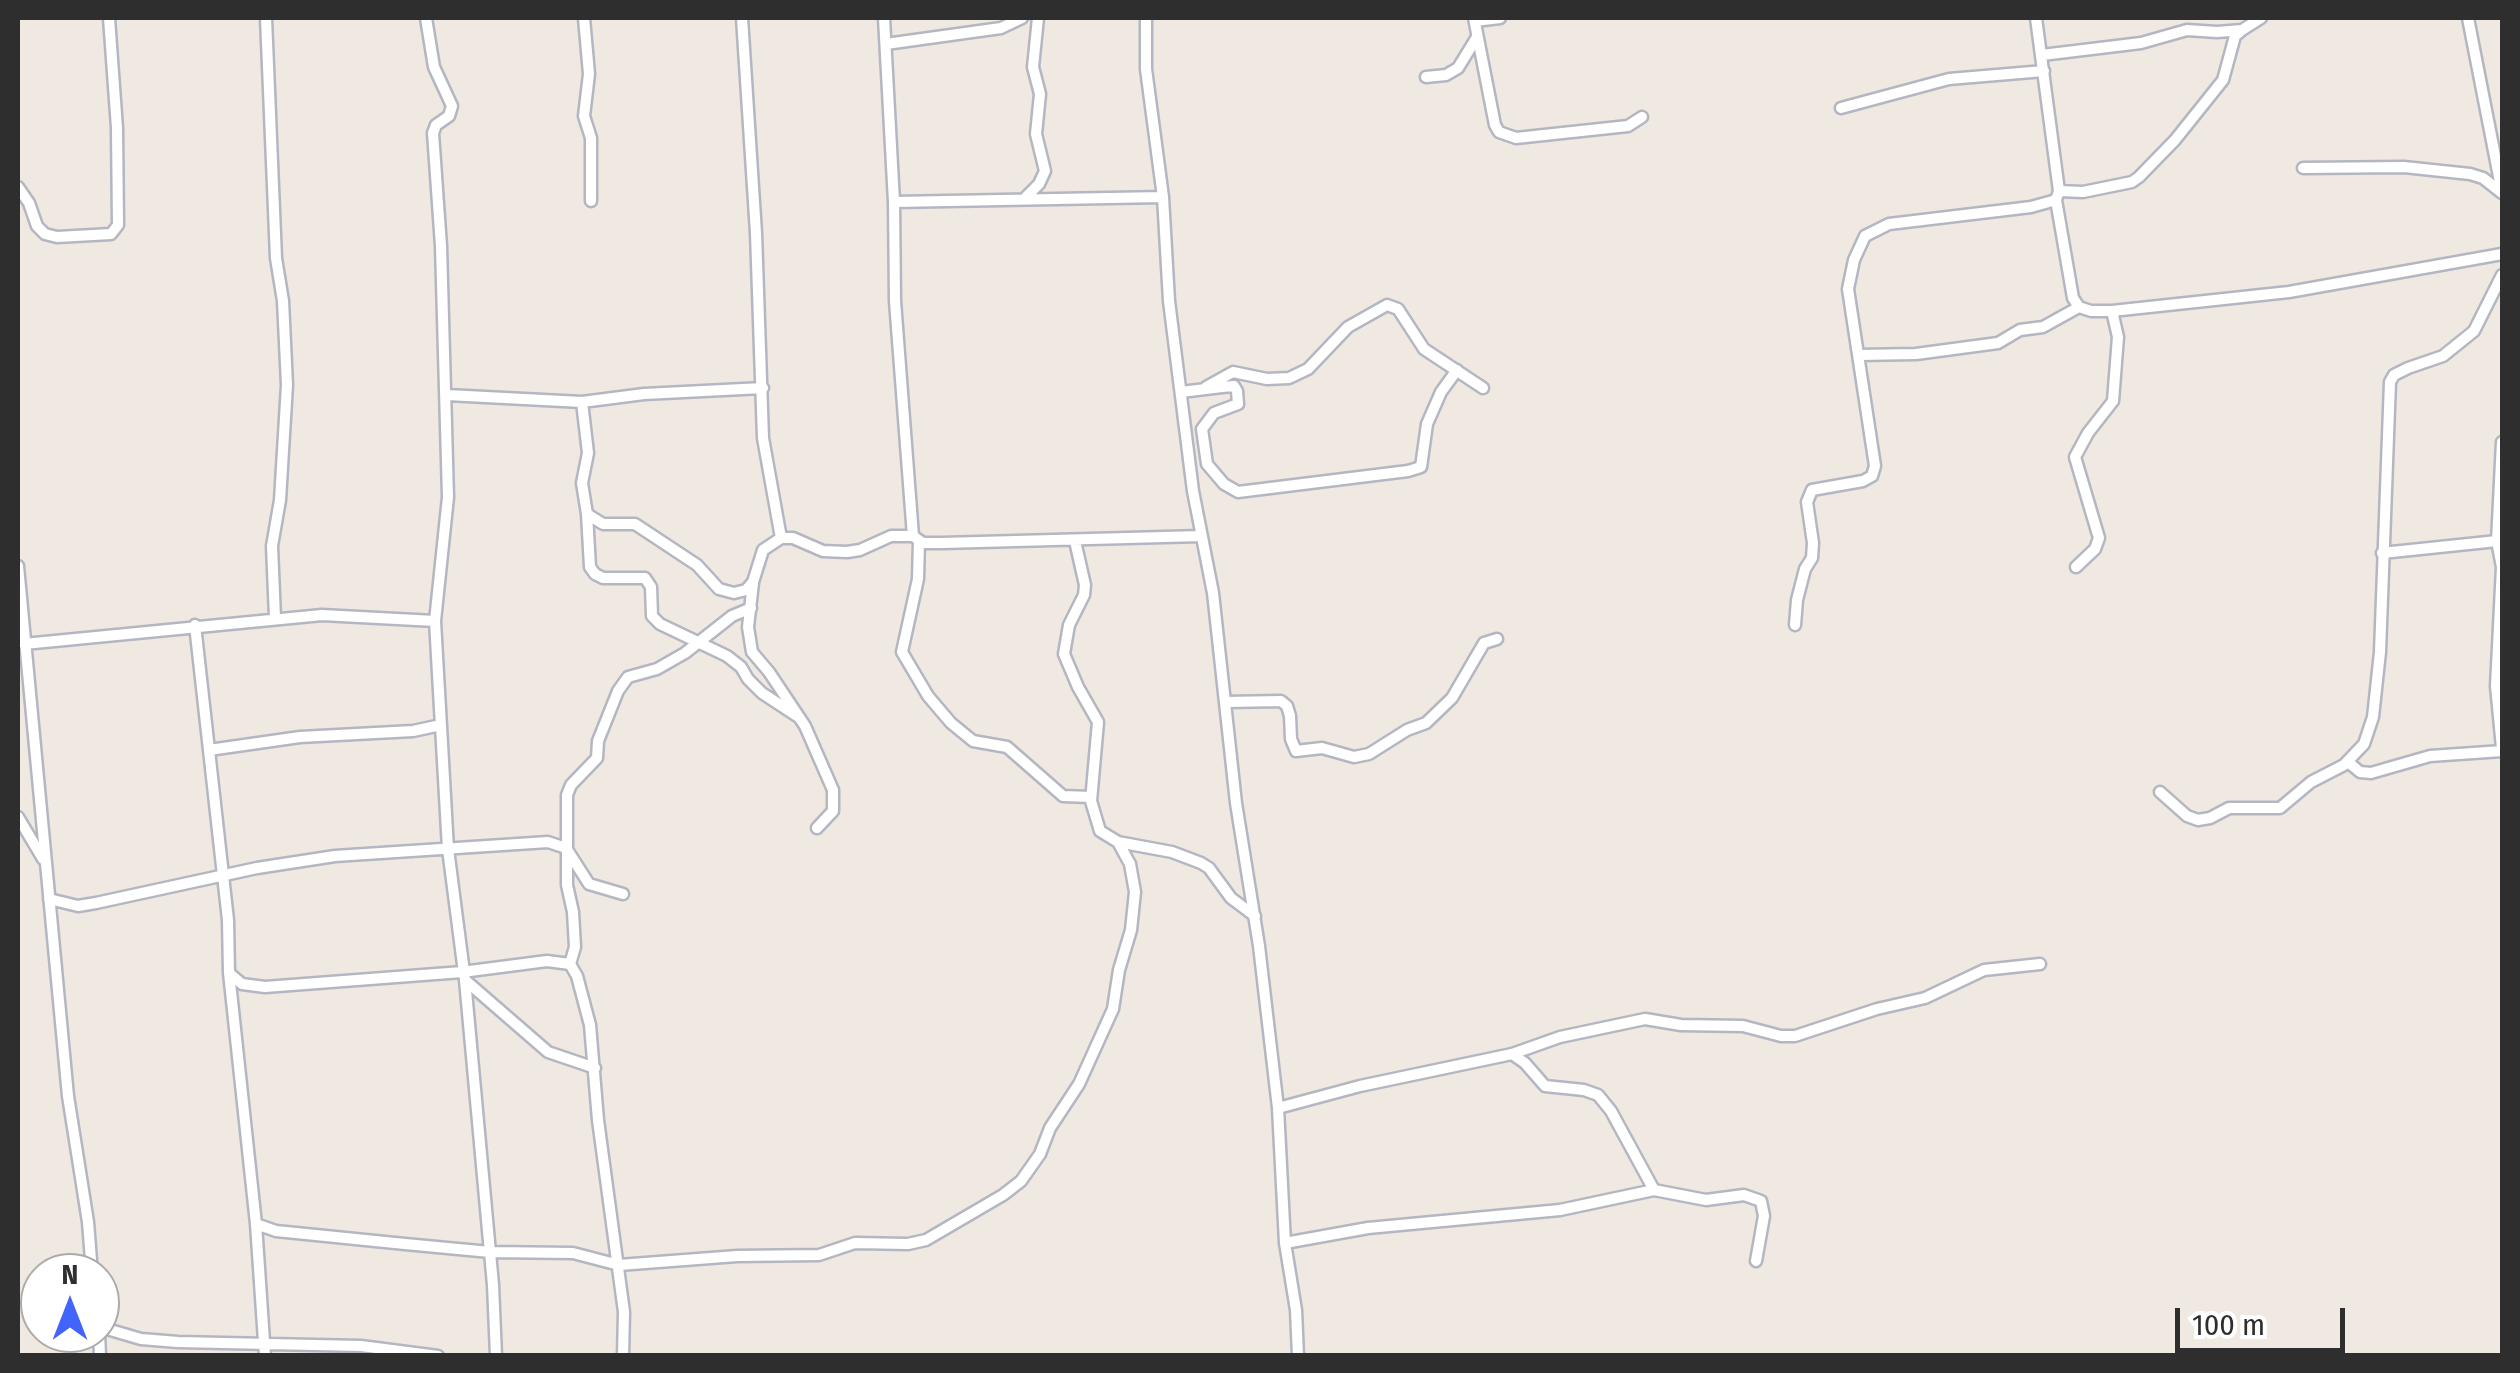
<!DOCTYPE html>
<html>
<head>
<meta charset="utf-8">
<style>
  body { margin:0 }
  #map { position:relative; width:2520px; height:1373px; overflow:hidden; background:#efe9e1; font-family:"Fira Sans Condensed",sans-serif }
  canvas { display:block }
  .frame { position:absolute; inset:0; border:20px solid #2e2e2e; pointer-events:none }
  .north { position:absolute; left:20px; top:1253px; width:100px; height:100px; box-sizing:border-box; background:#fff; border:2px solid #ababab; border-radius:50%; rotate:0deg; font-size:28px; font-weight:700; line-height:40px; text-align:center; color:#2e2e2e }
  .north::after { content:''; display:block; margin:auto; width:35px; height:45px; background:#4264fb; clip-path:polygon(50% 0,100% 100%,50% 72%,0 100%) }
  .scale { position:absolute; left:2175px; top:1308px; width:170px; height:45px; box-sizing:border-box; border:5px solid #2e2e2e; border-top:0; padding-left:12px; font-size:30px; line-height:35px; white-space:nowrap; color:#2e2e2e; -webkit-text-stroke:8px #fff; paint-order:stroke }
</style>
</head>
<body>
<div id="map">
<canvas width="2520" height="1373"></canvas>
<div class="frame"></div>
<div class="north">N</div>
<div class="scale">100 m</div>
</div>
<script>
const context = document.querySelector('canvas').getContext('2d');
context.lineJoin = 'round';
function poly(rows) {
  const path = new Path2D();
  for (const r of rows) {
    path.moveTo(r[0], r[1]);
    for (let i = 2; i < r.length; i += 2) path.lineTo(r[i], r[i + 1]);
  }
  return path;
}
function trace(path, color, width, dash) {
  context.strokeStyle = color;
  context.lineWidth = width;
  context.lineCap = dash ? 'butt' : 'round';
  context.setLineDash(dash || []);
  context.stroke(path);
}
const minor = poly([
  [266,18,276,258,283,301,287,385,280,500,272,546,275,618],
  [426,18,434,67,452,106,449,116,436,125,433,133,441,246,448,497,435,621,448,849,465,980,493,1285,496,1356],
  [584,18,589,74,584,116,591,138,591,201],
  [742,18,756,233,763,438,781,538],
  [884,18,894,202,895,301,913,536,923,543,942,543,1201,536],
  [1146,18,1146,69,1163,197,1169,301,1193,491,1213,593,1236,803,1259,946,1278,1108,1285,1243,1296,1310,1298,1356],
  [1474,18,1495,125,1499,132,1516,138,1628,126,1642,117],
  [2036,18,2059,191,2056,200,2073,298,2079,307,2091,311,2112,311,2289,292,2502,254],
  [2468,18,2502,192],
  [1475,21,1500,18],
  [886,44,1001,28,1022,18],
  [2042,55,2141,43,2187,30,2217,32,2242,30,2261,18],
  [1426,77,1446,75,1458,68,1477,37],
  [1841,108,1949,79,2044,71],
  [2303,168,2404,167,2470,174,2483,178,2502,193],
  [18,187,29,203,37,226,45,234,57,237,111,234,118,225,117,128,109,18],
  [2059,191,2083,192,2132,182,2139,177,2175,140,2223,80,2235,36,2242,30],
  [1024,199,1039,184,1045,171,1036,134,1040,94,1033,67,1038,18],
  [894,202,1163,197],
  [1858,355,1916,354,1998,343,2020,330,2043,327,2079,307],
  [1206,387,1233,372,1267,379,1289,378,1308,369,1348,327,1387,305,1398,309,1424,349,1483,388],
  [1181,392,1222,387,1234,386,1237,391,1238,404,1214,413,1202,429,1207,464,1224,484,1238,492,1408,471,1421,467,1427,424,1441,392,1457,370],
  [447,395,582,402,644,394,763,388],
  [582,402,588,453,582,483,587,514,603,524,635,524,697,565,719,589,734,593,746,590,753,582,763,550,781,538,793,538,823,551,847,552,860,550,891,536,913,536],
  [2502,442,2497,541,2502,567,2496,686,2502,748],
  [587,514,590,567,595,574,603,578,645,578,651,587,652,616,660,624,727,656,741,667,748,679,762,693,797,716],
  [919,541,918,579,902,652,928,696,951,723,973,741,1007,747,1063,796,1091,797],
  [1075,541,1085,585,1084,595,1069,625,1064,654,1078,687,1098,722,1091,801,1100,831,1118,842,1172,852,1201,863,1209,868,1231,898,1255,916],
  [2382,553,2497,541],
  [18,566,68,1096,88,1222,92,1273],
  [2076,567,2095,549,2099,538,2075,457,2088,433,2113,401,2118,337,2112,311],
  [753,583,748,627,752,652,769,672,805,726,833,790,833,811,817,828],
  [195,625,228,920,229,973,256,1224,265,1356],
  [1795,625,1797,600,1805,569,1812,558,1813,543,1807,502,1812,490,1863,481,1872,476,1875,466,1848,289,1854,260,1865,236,1889,224,2031,207,2056,200],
  [24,644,322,615,435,621],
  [1227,702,1281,701,1287,706,1290,716,1291,739,1296,751,1322,748,1354,757,1369,754,1407,730,1426,723,1452,698,1484,643,1497,639],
  [209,750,300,737,413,731,441,725],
  [2348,762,2360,772,2371,773,2430,756,2502,751],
  [2160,792,2187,816,2198,820,2210,818,2229,808,2280,808,2311,782,2344,765,2364,744,2373,717,2380,652,2390,382,2394,375,2408,368,2443,356,2474,331,2502,275],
  [18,817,43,859],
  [49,899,78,906,96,903,257,868,335,856,548,842,566,848,589,884,623,894],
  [570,964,575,947,573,912,567,885,567,795,571,785,597,758,598,741,618,691,628,677,657,669,685,653,732,616,751,608],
  [229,973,242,984,265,987,462,972,547,961,570,964,577,976,590,1025,598,1120,624,1312,623,1356],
  [465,980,548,1052,595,1068],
  [1512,1054,1525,1063,1545,1086,1584,1090,1598,1095,1611,1111,1654,1190],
  [1278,1108,1360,1086,1512,1054,1560,1037,1645,1019,1681,1025,1743,1026,1781,1036,1795,1036,1877,1009,1925,998,1984,970,2040,964],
  [256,1224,276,1231,405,1244,490,1252,573,1253,619,1265,737,1256,819,1255,855,1243,908,1244,926,1240,1003,1195,1021,1181,1040,1154,1050,1128,1079,1084,1113,1009,1119,970,1131,930,1135,892,1130,864,1118,842],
  [1285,1243,1368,1228,1560,1210,1654,1190,1706,1200,1744,1195,1761,1201,1764,1216,1756,1261],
  [100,1327,141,1339,178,1342,361,1346,438,1356],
  [99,1333,100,1356]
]);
trace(minor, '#b4b7c1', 15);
trace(minor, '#fff', 10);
</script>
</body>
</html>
